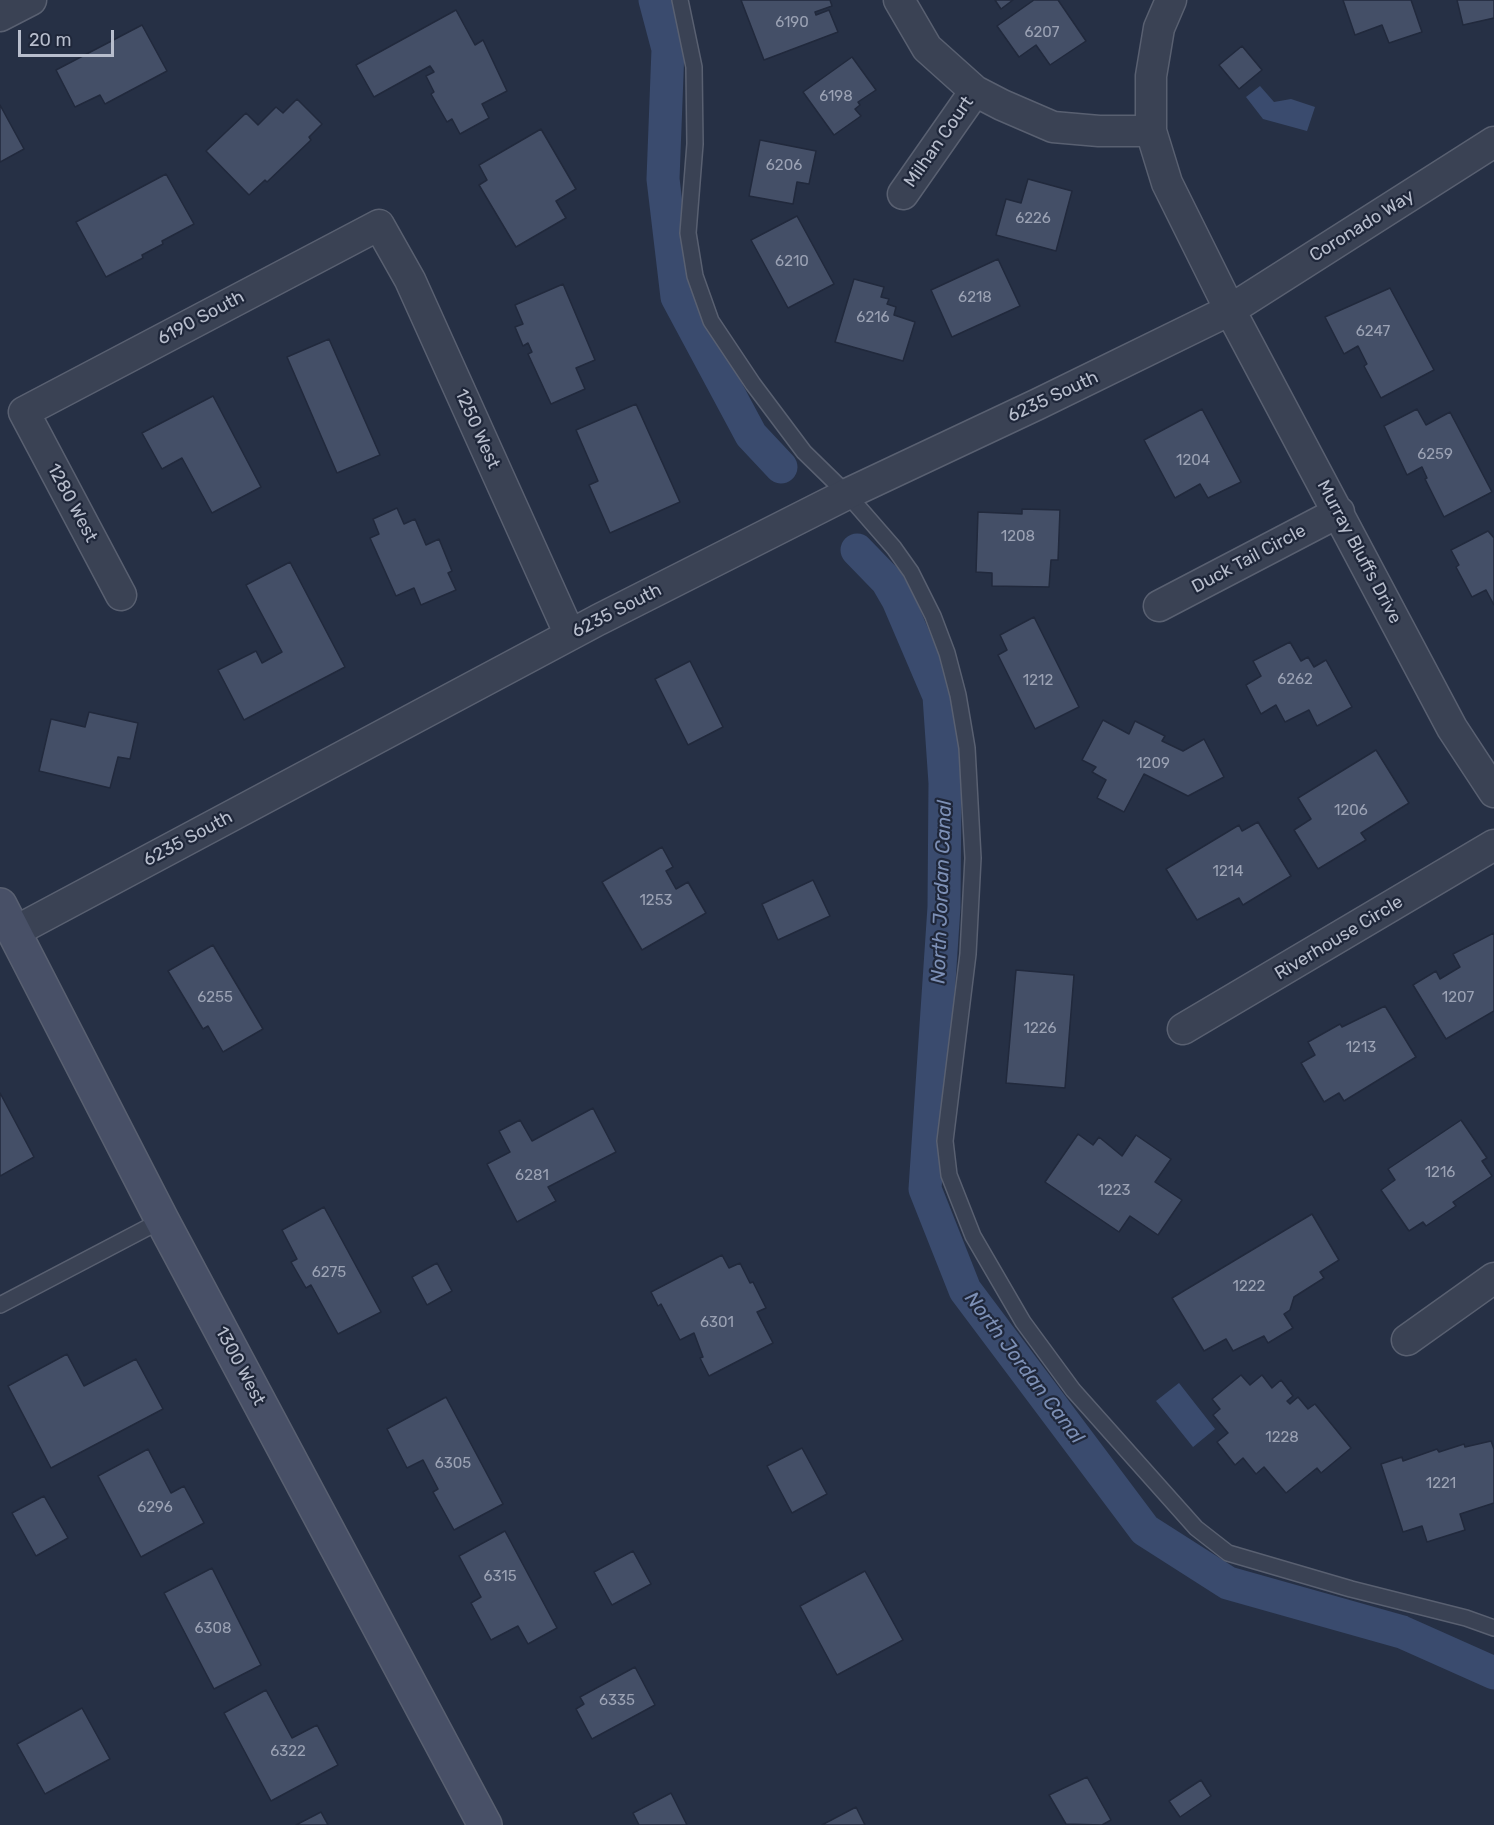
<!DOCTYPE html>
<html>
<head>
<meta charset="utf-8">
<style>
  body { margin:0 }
  #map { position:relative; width:1494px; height:1825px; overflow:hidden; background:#263045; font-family:Rubik,sans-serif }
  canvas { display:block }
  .scale { position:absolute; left:18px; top:30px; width:96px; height:27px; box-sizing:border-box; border:3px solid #b8becd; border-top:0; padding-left:8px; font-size:18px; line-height:21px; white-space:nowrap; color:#b8becd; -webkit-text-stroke:4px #1f273a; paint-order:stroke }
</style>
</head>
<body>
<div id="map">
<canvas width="1494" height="1825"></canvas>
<div class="scale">20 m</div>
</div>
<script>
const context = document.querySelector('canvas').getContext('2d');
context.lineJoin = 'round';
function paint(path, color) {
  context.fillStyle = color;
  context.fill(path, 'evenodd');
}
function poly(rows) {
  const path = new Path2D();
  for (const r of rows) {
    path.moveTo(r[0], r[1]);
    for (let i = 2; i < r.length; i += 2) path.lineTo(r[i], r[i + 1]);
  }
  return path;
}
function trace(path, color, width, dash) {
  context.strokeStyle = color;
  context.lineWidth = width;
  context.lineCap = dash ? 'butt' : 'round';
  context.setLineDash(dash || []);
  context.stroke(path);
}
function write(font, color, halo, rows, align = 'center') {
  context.font = font + ' Rubik,sans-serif';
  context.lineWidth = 4.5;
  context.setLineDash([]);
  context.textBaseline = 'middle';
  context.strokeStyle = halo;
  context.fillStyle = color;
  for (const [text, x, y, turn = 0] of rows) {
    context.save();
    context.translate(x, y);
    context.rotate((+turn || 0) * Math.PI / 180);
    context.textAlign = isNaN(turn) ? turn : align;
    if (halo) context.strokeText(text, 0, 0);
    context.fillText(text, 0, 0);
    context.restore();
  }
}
paint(poly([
  [1260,86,1274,102,1291,99,1315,107,1307,131,1263,119,1246,97],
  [1179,1383,1215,1429,1193,1447,1156,1401]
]), '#3a4b6e');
trace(poly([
  [655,0,668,49,663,179,677,297,751,435,781,467],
  [857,550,887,581,898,600,939,696,945,783,944,907,925,1189,965,1290,1145,1530,1228,1583,1402,1632,1494,1673]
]), '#3a4b6e', 33);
const building = poly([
  [741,0,830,0,832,6,815,12,816,15,829,10,838,32,764,60,741,0],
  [995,0,1013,0,1001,9,995,0],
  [1034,0,1058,0,1086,41,1050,65,1036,45,1019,57,997,26,1034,0],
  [1343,0,1411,0,1422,32,1389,43,1382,25,1355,35,1343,0],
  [1457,0,1494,0,1494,18,1463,25,1457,0],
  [456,10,475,45,483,40,507,91,482,104,489,118,460,134,452,119,447,122,431,94,434,92,426,76,434,72,430,66,374,97,356,65,456,10],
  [142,25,167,71,105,104,100,95,75,107,56,70,142,25],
  [1242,46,1262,70,1239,89,1219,65,1242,46],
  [852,57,876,90,858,102,860,105,855,109,861,116,834,135,803,92,852,57],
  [297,99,322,124,309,137,311,140,267,182,265,180,249,195,206,151,246,113,258,125,276,107,283,113,297,99],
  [0,105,24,149,0,162,0,105],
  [541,129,576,189,556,201,566,218,516,247,479,185,487,180,479,165,541,129],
  [760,140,816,151,809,184,797,182,793,204,749,196,760,140],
  [166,174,194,224,162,241,163,244,142,255,143,258,106,277,76,222,166,174],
  [1028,179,1072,191,1056,251,996,235,1006,199,1021,203,1028,179],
  [797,216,834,284,788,308,751,240,797,216],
  [998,259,1020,306,952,337,931,290,998,259],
  [854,279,884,287,881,297,889,299,887,304,896,307,894,315,915,322,903,361,835,342,854,279],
  [563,284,595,360,576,368,585,389,551,404,528,354,532,352,528,343,523,346,515,327,523,324,515,305,563,284],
  [1390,288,1434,370,1381,398,1364,366,1367,364,1358,346,1344,354,1325,317,1390,288],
  [329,339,380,455,337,473,287,357,329,339],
  [213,396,261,487,212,513,182,458,162,469,142,433,213,396],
  [636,404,680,502,610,533,589,485,598,481,576,430,636,404],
  [1202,409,1241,482,1208,498,1200,484,1175,498,1144,440,1202,409],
  [1417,409,1426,425,1450,412,1492,492,1444,517,1425,479,1427,478,1422,467,1407,475,1384,426,1417,409],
  [397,508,404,524,415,519,426,545,439,539,452,571,448,573,456,590,421,605,414,588,396,596,370,538,379,534,373,519,397,508],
  [1022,509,1060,510,1058,560,1051,560,1049,587,992,586,992,573,976,572,978,512,1022,514,1022,509],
  [1488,531,1494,538,1494,605,1486,590,1472,597,1456,567,1459,565,1451,550,1488,531],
  [290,562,345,667,244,720,218,670,256,651,262,663,282,652,246,585,290,562],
  [1034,617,1079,707,1035,729,998,655,1007,650,1000,635,1034,617],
  [1290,642,1301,661,1308,657,1314,667,1326,660,1352,707,1317,726,1309,710,1285,722,1276,705,1261,714,1246,685,1261,676,1253,661,1290,642],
  [690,661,723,727,688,745,655,679,690,661],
  [89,712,138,723,130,759,118,757,110,788,39,771,51,719,85,727,89,712],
  [1103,720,1129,734,1135,721,1165,736,1162,741,1183,751,1204,739,1224,777,1188,796,1144,774,1124,812,1097,798,1106,780,1092,772,1096,767,1082,760,1103,720],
  [1376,750,1409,803,1361,833,1366,840,1318,869,1294,830,1311,819,1298,798,1376,750],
  [1258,822,1291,876,1243,905,1239,898,1197,920,1166,869,1239,825,1242,831,1258,822],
  [662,847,673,867,666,871,676,889,688,882,706,913,642,950,602,882,662,847],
  [813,880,830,916,778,940,762,904,813,880],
  [1494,933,1494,1011,1446,1039,1413,985,1436,971,1440,979,1460,967,1453,954,1494,933],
  [213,945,263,1029,223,1052,208,1026,203,1029,168,971,213,945],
  [1016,970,1074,975,1065,1088,1006,1083,1016,970],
  [1385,1006,1416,1057,1344,1101,1339,1093,1324,1102,1301,1063,1315,1055,1308,1042,1340,1024,1342,1027,1385,1006],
  [0,1093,34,1157,0,1176,0,1093],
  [593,1108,616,1152,548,1187,556,1201,517,1222,487,1164,510,1152,499,1131,520,1120,532,1141,593,1108],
  [1461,1120,1487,1158,1482,1161,1492,1176,1453,1202,1456,1206,1426,1226,1423,1222,1409,1231,1381,1190,1395,1180,1388,1169,1461,1120],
  [1078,1134,1093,1145,1099,1137,1122,1156,1136,1135,1171,1159,1155,1182,1182,1200,1158,1235,1130,1216,1119,1232,1045,1182,1078,1134],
  [324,1207,381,1312,338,1334,311,1285,306,1288,291,1262,297,1259,282,1230,324,1207],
  [1312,1214,1339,1260,1320,1272,1324,1278,1294,1297,1290,1310,1284,1314,1293,1328,1268,1343,1264,1336,1233,1351,1226,1339,1204,1351,1172,1298,1312,1214],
  [722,1255,729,1268,740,1263,750,1283,753,1282,766,1308,757,1312,773,1343,709,1376,700,1358,703,1357,694,1333,680,1340,661,1304,658,1306,651,1292,722,1255],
  [437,1263,452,1291,427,1305,412,1277,437,1263],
  [67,1354,84,1386,136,1359,163,1409,51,1468,8,1386,67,1354],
  [1241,1375,1250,1385,1262,1375,1272,1388,1281,1380,1293,1396,1287,1401,1290,1404,1298,1397,1308,1409,1315,1404,1351,1448,1321,1473,1317,1468,1286,1493,1264,1467,1256,1474,1243,1458,1235,1465,1217,1442,1228,1433,1213,1415,1220,1409,1212,1399,1241,1375],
  [446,1397,503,1504,454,1530,433,1492,438,1489,423,1460,407,1468,387,1429,446,1397],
  [1491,1441,1494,1449,1494,1503,1460,1514,1465,1530,1427,1542,1422,1526,1403,1532,1381,1464,1402,1457,1403,1461,1437,1449,1439,1452,1464,1444,1465,1447,1491,1441],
  [802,1448,827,1494,792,1513,767,1466,802,1448],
  [148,1449,171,1493,184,1486,204,1523,141,1557,98,1476,148,1449],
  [44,1496,68,1538,36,1556,12,1513,44,1496],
  [505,1531,557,1628,528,1644,518,1626,491,1640,471,1603,481,1597,459,1556,505,1531],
  [633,1551,651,1584,612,1605,594,1572,633,1551],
  [212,1568,261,1665,214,1689,164,1593,212,1568],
  [865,1571,903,1640,837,1675,800,1606,865,1571],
  [635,1667,655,1705,592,1739,576,1709,584,1704,580,1697,635,1667],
  [266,1690,292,1738,317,1725,338,1765,271,1801,224,1713,266,1690],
  [82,1708,110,1759,45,1794,17,1744,82,1708],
  [1087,1777,1111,1820,1102,1825,1066,1824,1049,1795,1087,1777],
  [1201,1780,1211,1796,1180,1817,1169,1801,1201,1780],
  [671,1793,687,1825,639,1825,633,1813,671,1793],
  [856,1807,865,1825,822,1825,856,1807],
  [321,1812,328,1825,296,1825,321,1812]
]);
paint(building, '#444f67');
trace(building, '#21293c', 1.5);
const lane = poly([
  [680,0,694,67,695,144,688,233,695,276,711,321,753,384,804,452,847,494,894,548,911,572,933,616,947,653,958,695,967,748,973,858,968,954,945,1141,949,1175,973,1236,1023,1322,1073,1390,1196,1528,1228,1553,1351,1589,1466,1618,1494,1628],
  [0,1305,162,1220]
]);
const street = poly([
  [899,0,927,48,975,91,1002,105,1053,127,1099,131,1151,131],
  [1171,0,1159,28,1151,76,1151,131,1167,183,1230,310,1452,728,1494,792],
  [0,16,31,0],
  [903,194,975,91],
  [121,595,24,412,379,225,410,280,570,635],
  [1159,606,1339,512],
  [14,932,598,620,847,494,1038,404,1230,310,1494,142],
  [1183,1029,1494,845],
  [1407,1340,1494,1278]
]);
const secondary = poly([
  [0,905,162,1220,485,1825]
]);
trace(lane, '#596071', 18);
trace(street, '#596071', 33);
trace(secondary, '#596071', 36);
trace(lane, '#3a4254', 15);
trace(street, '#3a4254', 30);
trace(secondary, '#485067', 33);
write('15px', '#9ba2b4', null, [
  ["6190",792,23],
  ["6207",1042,33],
  ["6198",836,97],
  ["6206",784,166],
  ["6226",1033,219],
  ["6210",792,262],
  ["6218",975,298],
  ["6216",873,318],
  ["6247",1373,332],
  ["6259",1435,455],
  ["1204",1193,461],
  ["1208",1018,537],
  ["6262",1295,680],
  ["1212",1038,681],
  ["1209",1153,764],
  ["1206",1351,811],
  ["1214",1228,872],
  ["1253",656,901],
  ["6255",215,998],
  ["1207",1458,998],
  ["1226",1040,1029],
  ["1213",1361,1048],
  ["1216",1440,1173],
  ["6281",532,1176],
  ["1223",1114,1191],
  ["6275",329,1273],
  ["1222",1249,1287],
  ["6301",717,1323],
  ["1228",1282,1438],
  ["6305",453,1464],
  ["1221",1441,1484],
  ["6296",155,1508],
  ["6315",500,1577],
  ["6308",213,1629],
  ["6335",617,1701],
  ["6322",288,1752]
]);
write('18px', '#b8becd', '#1f273a', [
  ["Milhan Court",939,142,-55],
  ["Coronado Way",1362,226,-32],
  ["6190 South",201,318,-28],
  ["6235 South",1053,397,-25],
  ["1250 West",477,429,66],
  ["1280 West",72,503,62],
  ["Murray Bluffs Drive",1359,552,62],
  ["Duck Tail Circle",1249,559,-28],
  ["6235 South",617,611,-27],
  ["6235 South",188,839,-28],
  ["Riverhouse Circle",1339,938,-31],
  ["1300 West",240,1366,62]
]);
write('italic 20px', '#7d90b6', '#1f273a', [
  ["North Jordan Canal",942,892,-88],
  ["North Jordan Canal",1024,1368,53]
]);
</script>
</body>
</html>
